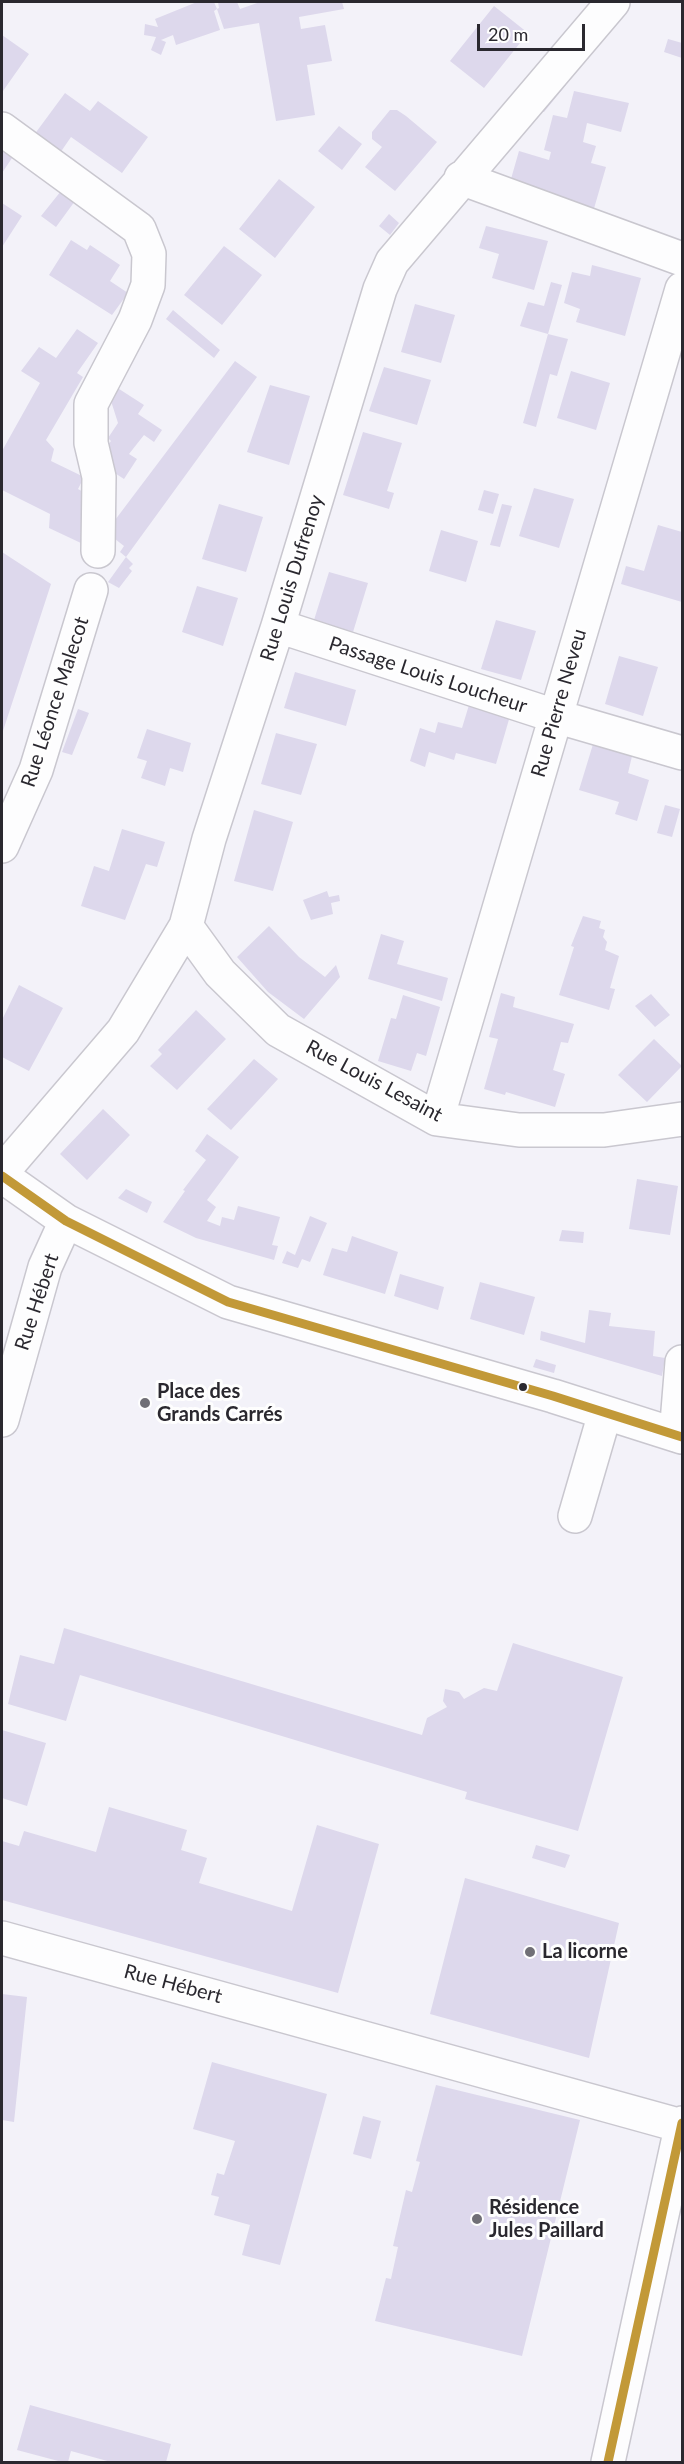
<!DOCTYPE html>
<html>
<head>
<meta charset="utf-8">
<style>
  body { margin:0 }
  #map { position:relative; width:684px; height:2464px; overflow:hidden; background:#f3f2f9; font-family:Lato,sans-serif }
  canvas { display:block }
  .frame { position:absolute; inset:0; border:3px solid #2a282f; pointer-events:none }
  .scale { position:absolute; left:477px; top:24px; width:108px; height:27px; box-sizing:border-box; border:3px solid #2a282f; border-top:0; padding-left:8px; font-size:18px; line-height:21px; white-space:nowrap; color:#2a282f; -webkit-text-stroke:4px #fefefe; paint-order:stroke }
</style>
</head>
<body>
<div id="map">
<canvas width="684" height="2464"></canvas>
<div class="frame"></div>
<div class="scale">20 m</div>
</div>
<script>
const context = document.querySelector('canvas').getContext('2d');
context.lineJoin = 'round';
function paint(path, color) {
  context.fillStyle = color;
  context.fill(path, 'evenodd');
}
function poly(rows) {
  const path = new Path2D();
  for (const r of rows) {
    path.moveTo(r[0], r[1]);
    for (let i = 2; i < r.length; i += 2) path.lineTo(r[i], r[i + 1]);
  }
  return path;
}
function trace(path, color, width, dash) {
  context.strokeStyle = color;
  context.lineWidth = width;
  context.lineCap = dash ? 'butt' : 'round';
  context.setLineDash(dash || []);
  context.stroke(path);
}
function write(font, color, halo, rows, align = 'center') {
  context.font = font + ' Lato,sans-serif';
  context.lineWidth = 6;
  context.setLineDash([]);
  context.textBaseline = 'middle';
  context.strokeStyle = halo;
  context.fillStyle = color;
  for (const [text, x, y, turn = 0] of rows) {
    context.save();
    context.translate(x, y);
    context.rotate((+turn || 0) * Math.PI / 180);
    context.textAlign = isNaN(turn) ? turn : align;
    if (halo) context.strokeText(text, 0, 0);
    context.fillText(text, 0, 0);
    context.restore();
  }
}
paint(poly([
  [197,2,214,2,217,9,214,11,220,30,176,45,173,35,161,40,166,42,161,55,151,50,156,37,144,35,145,24,158,27,155,19],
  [218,2,237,2,240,9,260,2,342,2,344,9,299,17,301,29,325,25,332,61,307,65,315,115,276,121,259,23,224,29,217,9,219,8],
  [494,6,528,33,484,88,450,61],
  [2,35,29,54,3,91,2,90],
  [668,39,682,43,682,58,664,52],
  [557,79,566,85,544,112,532,109],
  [574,91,629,103,621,132,587,123,583,142,596,146,591,163,606,167,593,212,509,186,519,151,549,160,551,152,544,150,553,115,567,118],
  [65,93,90,111,98,101,148,137,122,173,71,137,60,153,34,135],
  [390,110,397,110,406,116,437,142,395,191,365,167,382,147,372,139,372,132],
  [339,126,362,144,342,170,318,151],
  [2,150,12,158,2,173],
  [279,179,315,207,275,258,239,229],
  [61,191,75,201,56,227,41,216],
  [2,203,22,216,2,247],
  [389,214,399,223,390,235,379,226],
  [486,226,548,241,534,290,492,278,499,254,479,248],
  [71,240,87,250,90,245,120,265,110,281,128,293,112,315,49,275],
  [224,246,262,275,222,325,184,295],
  [592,265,641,278,625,336,576,322,580,309,564,303,572,272,590,276],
  [551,282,562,285,548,334,520,326,528,302,544,306],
  [415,304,455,315,441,363,401,352],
  [173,310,220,350,214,358,166,319],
  [77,329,98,343,77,373,83,377,46,440,54,449,51,461,84,477,78,489,85,493,83,544,49,528,50,514,2,490,2,451,40,383,21,371,39,347,56,358],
  [548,334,568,339,557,376,550,374,536,427,523,423],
  [235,361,257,377,126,557,120,552,124,546,106,532],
  [384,367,431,380,417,425,369,411],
  [571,371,610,383,596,430,557,418],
  [270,385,310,396,289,465,247,452],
  [116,387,144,405,138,414,162,430,154,442,144,435,129,454,137,459,124,479,107,468,108,445,111,441,108,438,118,423,111,401],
  [363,432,402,443,387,491,394,493,389,509,343,495],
  [534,488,574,499,559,548,519,536],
  [484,490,499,494,493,514,478,510],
  [219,504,263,517,246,572,202,559],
  [502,504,512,506,500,547,490,545],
  [658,525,682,532,682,602,621,584,626,566,644,571],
  [441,530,478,541,466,582,429,571],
  [2,552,51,584,2,734],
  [126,557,133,564,129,568,132,571,119,588,108,582],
  [329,572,368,583,353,632,314,620],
  [197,586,238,598,223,646,182,632],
  [496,620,536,631,521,680,481,669],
  [619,656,658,667,643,716,605,704],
  [295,672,356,690,346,726,284,708],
  [469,705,510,716,496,764,456,753,454,760,429,752,425,767,410,761,420,728,435,733,438,722,462,728],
  [78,709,89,713,72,755,62,752],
  [147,729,191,743,183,772,170,768,165,786,141,778,147,761,137,758],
  [276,733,317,744,301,795,261,784],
  [594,741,633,752,628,773,649,780,637,821,615,814,619,802,579,790],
  [665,805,680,809,672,837,657,833],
  [254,810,293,822,273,891,234,881],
  [122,829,165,842,157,867,146,864,125,920,81,906,94,866,109,871],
  [327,891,329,897,339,895,340,901,331,903,333,914,311,920,303,900],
  [583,916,601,921,599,928,605,930,603,937,607,942,605,950,619,956,610,988,615,989,609,1010,559,995,574,947,571,946],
  [269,926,299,957,325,977,336,965,340,977,304,1019,268,992,237,957],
  [381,934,404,941,397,964,448,978,442,1001,368,979],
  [19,985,63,1008,29,1071,2,1057,2,1020],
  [501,993,515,997,513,1007,574,1024,568,1043,561,1042,553,1070,565,1074,555,1107,506,1092,505,1095,484,1089,498,1039,489,1037],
  [651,994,670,1015,655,1027,635,1006],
  [403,995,440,1007,426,1056,417,1053,411,1071,378,1061,391,1018,396,1019],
  [196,1010,226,1039,177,1090,150,1066,162,1054,158,1050],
  [654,1039,682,1066,647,1102,618,1075],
  [254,1059,278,1079,231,1130,207,1109],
  [103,1109,130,1135,87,1180,60,1154],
  [207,1134,239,1157,207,1200,216,1207,207,1221,220,1226,222,1217,234,1220,238,1206,280,1217,272,1245,278,1246,274,1260,196,1238,163,1222,185,1191,183,1190,206,1160,195,1151],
  [637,1179,678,1186,670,1235,629,1229],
  [126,1189,152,1202,147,1213,118,1198],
  [310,1216,327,1223,310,1262,302,1259,298,1268,282,1263,287,1251,295,1255],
  [562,1230,584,1232,583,1243,559,1241],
  [352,1236,398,1252,385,1294,323,1275,332,1248,347,1252],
  [400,1274,444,1287,438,1310,394,1296],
  [480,1282,535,1297,524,1335,470,1319],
  [589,1310,611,1313,609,1326,655,1331,653,1356,665,1358,662,1376,540,1340,541,1331,585,1343],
  [536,1359,556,1365,554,1373,533,1367],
  [64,1628,422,1735,427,1718,447,1707,443,1701,445,1689,459,1692,464,1699,484,1688,497,1691,513,1643,623,1677,578,1831,465,1799,467,1792,80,1675,66,1721,8,1704,20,1655,54,1664],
  [2,1730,46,1743,27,1806,2,1798],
  [109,1807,187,1830,181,1850,207,1858,199,1883,292,1911,317,1825,379,1844,338,1993,2,1900,2,1841,19,1846,24,1831,96,1852],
  [536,1845,570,1855,565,1868,532,1858],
  [465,1878,619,1923,589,2058,430,2014],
  [2,1994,27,1997,14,2122,2,2120],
  [212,2062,327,2094,280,2265,242,2255,250,2225,214,2215,219,2197,211,2195,217,2173,224,2175,235,2141,193,2129],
  [436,2085,580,2120,522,2356,375,2321,386,2278,391,2279,398,2247,393,2246,406,2190,412,2192,420,2162,416,2161],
  [363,2116,381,2121,371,2159,353,2154],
  [30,2405,171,2444,166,2462,111,2462,71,2451,68,2462,62,2462,17,2450]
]), '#ddd8ec');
const minor = poly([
  [2,129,139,229,149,254,148,285,135,320,91,404,91,443,99,477,98,551],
  [461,178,682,259],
  [278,626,555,716,682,753],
  [2,846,36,770,91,590],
  [186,926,220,973,278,1030,437,1119,519,1130,604,1130,682,1119],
  [437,1119,682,289],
  [2,1172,123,1031,186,926,209,839,278,626,380,289,392,262,613,2],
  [2,1176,66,1221,228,1302,553,1396,682,1437],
  [2,1420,45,1267,66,1221],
  [676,1435,682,1362],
  [575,1516,605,1413],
  [2,1938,682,2126],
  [608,2462,682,2123]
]);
trace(minor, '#c9c7cf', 36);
trace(minor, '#fdfdfe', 33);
trace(poly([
  [2,1176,66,1221,228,1302,553,1396,682,1437],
  [608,2462,682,2123]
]), '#c29938', 9);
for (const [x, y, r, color] of [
  [523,1387,5,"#2a282f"],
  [145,1403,6,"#706f76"],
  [530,1952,6,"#706f76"],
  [477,2219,6,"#706f76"]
]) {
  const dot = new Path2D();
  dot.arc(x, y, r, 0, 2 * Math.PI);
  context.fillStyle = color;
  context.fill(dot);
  trace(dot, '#fefefe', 2);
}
write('20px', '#2a282f', '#fefefe', [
  ["Rue Louis Dufrenoy",292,578,-73],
  ["Passage Louis Loucheur",428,675,18],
  ["Rue Léonce Malecot",55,702,-72],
  ["Rue Pierre Neveu",559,703,-74],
  ["Rue Louis Lesaint",374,1081,28],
  ["Rue Hébert",37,1302,-72],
  ["Rue Hébert",173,1984,15]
]);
write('bold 20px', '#2a282f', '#fefefe', [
  ["Place des",157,1392],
  ["Grands Carrés",157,1415],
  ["La licorne",542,1952],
  ["Résidence",489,2208],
  ["Jules Paillard",489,2231]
], 'left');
</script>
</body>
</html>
